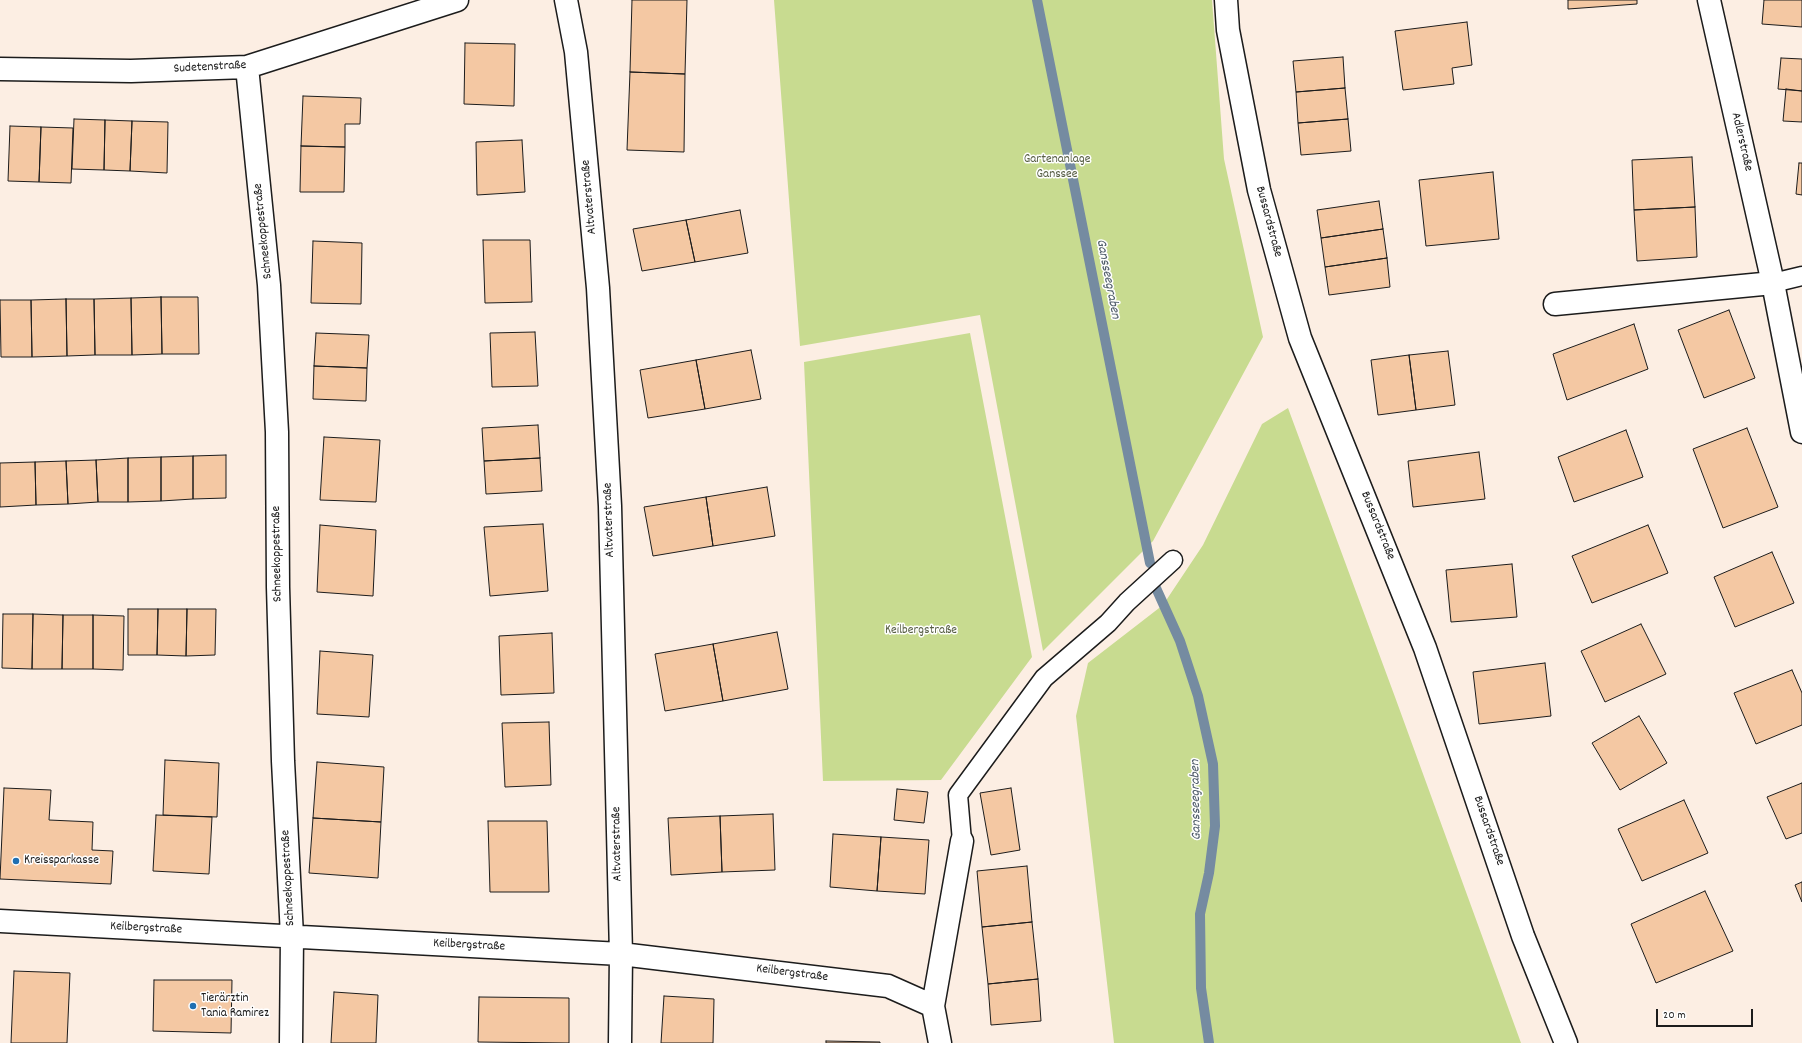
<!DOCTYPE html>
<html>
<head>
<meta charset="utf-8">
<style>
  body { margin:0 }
  #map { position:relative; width:1802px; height:1043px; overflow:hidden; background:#fceee3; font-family:Dekko,sans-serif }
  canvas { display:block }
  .scale { position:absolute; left:1656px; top:1009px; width:97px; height:18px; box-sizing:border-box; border:2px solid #1c1c1c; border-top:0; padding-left:5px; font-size:12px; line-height:14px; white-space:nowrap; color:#1c1c1c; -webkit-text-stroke:3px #fff; paint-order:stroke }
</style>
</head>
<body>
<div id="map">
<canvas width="1802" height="1043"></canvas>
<div class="scale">20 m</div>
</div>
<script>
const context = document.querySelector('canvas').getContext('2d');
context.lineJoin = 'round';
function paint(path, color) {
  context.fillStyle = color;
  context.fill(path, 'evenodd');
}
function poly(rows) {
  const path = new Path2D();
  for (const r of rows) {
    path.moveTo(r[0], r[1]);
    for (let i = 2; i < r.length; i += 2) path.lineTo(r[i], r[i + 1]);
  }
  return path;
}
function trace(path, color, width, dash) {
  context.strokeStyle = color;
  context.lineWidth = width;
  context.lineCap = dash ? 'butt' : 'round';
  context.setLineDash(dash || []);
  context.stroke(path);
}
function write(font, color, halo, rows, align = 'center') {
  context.font = font + ' Dekko,sans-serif';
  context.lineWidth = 3;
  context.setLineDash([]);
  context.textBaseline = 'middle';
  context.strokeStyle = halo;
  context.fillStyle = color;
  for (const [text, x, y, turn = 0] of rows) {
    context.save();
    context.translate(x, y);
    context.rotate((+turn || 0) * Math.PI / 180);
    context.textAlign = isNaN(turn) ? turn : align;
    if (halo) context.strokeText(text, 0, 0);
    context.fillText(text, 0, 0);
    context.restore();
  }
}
paint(poly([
  [774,0,1212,0,1224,159,1263,337,1153,541,1043,651,980,315,800,346],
  [970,333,1032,657,941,780,823,781,804,362],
  [1288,408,1395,697,1521,1043,1114,1043,1076,716,1088,663,1163,605,1203,545,1262,424]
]), '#c8db90');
trace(poly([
  [1037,0,1150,563],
  [1156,588,1180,641,1198,696,1213,764,1215,826,1209,873,1200,914,1201,988,1209,1043]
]), '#758ba1', 10);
const building = poly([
  [632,0,687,0,685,74,630,72,632,0],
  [1568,0,1637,0,1637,4,1568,9,1568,0],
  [1764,0,1802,0,1802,27,1762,24,1764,0],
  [1467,22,1472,65,1452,68,1454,84,1403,90,1395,31,1467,22],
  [465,43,515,44,514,106,464,104,465,43],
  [1343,57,1345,88,1296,92,1293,61,1343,57],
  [1781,58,1802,59,1802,91,1778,89,1781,58],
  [630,72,685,74,684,152,627,150,630,72],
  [1345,88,1348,119,1298,123,1296,92,1345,88],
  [1786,89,1802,91,1802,122,1783,121,1786,89],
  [303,96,361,98,360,124,345,124,345,147,301,146,303,96],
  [74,119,105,120,104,170,72,169,74,119],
  [1348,119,1351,151,1301,155,1298,123,1348,119],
  [105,120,132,121,130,171,104,170,105,120],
  [132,121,168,122,167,173,130,171,132,121],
  [10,126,41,127,39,182,8,181,10,126],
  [41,127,73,128,71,183,39,182,41,127],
  [522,140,525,192,477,195,476,142,522,140],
  [301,146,345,147,344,192,300,192,301,146],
  [1692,157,1695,207,1634,210,1632,160,1692,157],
  [1799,163,1802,163,1802,195,1796,194,1799,163],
  [1493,172,1499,239,1426,246,1419,180,1493,172],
  [1379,201,1383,229,1321,238,1317,210,1379,201],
  [1695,207,1697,257,1637,261,1634,210,1695,207],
  [740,210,748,253,695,262,686,220,740,210],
  [686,220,695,262,642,271,633,229,686,220],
  [1383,229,1387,258,1325,267,1321,238,1383,229],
  [483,240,530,240,532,302,485,303,483,240],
  [313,241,362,243,361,304,311,303,313,241],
  [1387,258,1390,287,1329,295,1325,267,1387,258],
  [161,297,198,297,199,354,162,354,161,297],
  [161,297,162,354,132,355,131,298,161,297],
  [131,298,132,355,95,355,94,299,131,298],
  [66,299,94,299,95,355,67,356,66,299],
  [66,299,67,356,32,357,31,300,66,299],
  [0,300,31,300,32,357,1,357,0,300],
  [1729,310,1755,378,1704,398,1678,330,1729,310],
  [1634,324,1648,369,1567,400,1553,354,1634,324],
  [535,332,538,386,492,387,490,333,535,332],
  [316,333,369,335,367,368,314,366,316,333],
  [751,350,761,399,705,409,696,360,751,350],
  [1448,351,1455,405,1416,410,1409,355,1448,351],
  [1409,355,1416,410,1378,415,1371,360,1409,355],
  [696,360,705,409,648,418,640,370,696,360],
  [314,366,367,368,366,401,313,399,314,366],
  [538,425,540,458,484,461,482,428,538,425],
  [1747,428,1778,507,1723,528,1693,449,1747,428],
  [1626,430,1643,477,1574,502,1558,457,1626,430],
  [324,437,380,440,376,502,320,500,324,437],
  [1479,452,1485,499,1413,507,1408,461,1479,452],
  [226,455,226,498,193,499,193,456,226,455],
  [193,456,193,499,161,501,161,457,193,456],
  [161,457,161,501,128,502,128,458,161,457],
  [128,458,128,502,98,502,96,460,128,458],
  [540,458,542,491,486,494,484,461,540,458],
  [96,460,98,502,68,504,66,461,96,460],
  [66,461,68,504,36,505,35,462,66,461],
  [35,462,36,505,0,507,0,463,35,462],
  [767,487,775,536,713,546,706,497,767,487],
  [706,497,713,546,653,556,644,507,706,497],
  [543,524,548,591,490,596,484,527,543,524],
  [320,525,376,530,373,596,317,592,320,525],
  [1648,525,1668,573,1592,603,1572,556,1648,525],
  [1772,552,1794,603,1735,627,1714,577,1772,552],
  [1512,564,1517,617,1451,622,1446,570,1512,564],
  [128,609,158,609,157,655,128,655,128,609],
  [158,609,187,609,186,656,157,655,158,609],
  [187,609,216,609,215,655,186,656,187,609],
  [3,614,33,614,32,669,2,668,3,614],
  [33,614,63,615,62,669,32,669,33,614],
  [63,615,93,615,93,669,62,669,63,615],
  [93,615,124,616,123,670,93,669,93,615],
  [1641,624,1666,674,1605,702,1581,651,1641,624],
  [777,632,788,689,723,701,713,644,777,632],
  [552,633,554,693,501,695,499,636,552,633],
  [713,644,723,701,665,711,655,654,713,644],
  [320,651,373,655,369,717,317,714,320,651],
  [1545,663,1551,716,1479,724,1473,672,1545,663],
  [1792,670,1802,693,1802,725,1756,744,1734,693,1792,670],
  [1639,716,1667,763,1620,790,1592,743,1639,716],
  [549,722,551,785,505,787,502,723,549,722],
  [165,760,219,763,217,817,163,815,165,760],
  [317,762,384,767,381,822,313,818,317,762],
  [1802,783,1802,833,1786,839,1767,797,1802,783],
  [4,788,51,790,49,820,93,822,92,850,113,851,111,884,0,879,4,788],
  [1011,788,1020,850,991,855,980,793,1011,788],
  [897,789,928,792,924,823,894,820,897,789],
  [1684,800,1708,853,1642,881,1618,829,1684,800],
  [773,814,775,870,722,872,720,816,773,814],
  [156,815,212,817,209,874,153,871,156,815],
  [720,816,722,872,671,875,668,818,720,816],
  [313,818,381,822,378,878,309,873,313,818],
  [488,821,547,821,549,892,490,892,488,821],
  [833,834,881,837,877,891,830,887,833,834],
  [881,837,929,840,925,894,877,891,881,837],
  [1027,866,1032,922,982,927,977,871,1027,866],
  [1802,882,1802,902,1795,885,1802,882],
  [1705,891,1733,951,1656,983,1631,924,1705,891],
  [1032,922,1038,979,988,984,982,927,1032,922],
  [14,971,70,973,67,1043,11,1043,14,971],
  [1038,979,1041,1021,991,1025,988,984,1038,979],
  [154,980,232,980,231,1033,153,1031,154,980],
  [334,992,378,995,376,1043,331,1043,334,992],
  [664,996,714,999,713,1043,661,1043,664,996],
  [479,997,569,998,569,1043,478,1042,479,997],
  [826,1041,880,1042,880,1043,826,1043,826,1041]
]);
paint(building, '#f4c8a3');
trace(building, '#1c1c1c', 1);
const service = poly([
  [1773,283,1802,276],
  [962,841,958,795,1044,678,1108,623,1127,602,1173,560]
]);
const minor = poly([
  [566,0,576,52,598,288,610,506,621,954,620,1043],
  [1226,0,1228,30,1259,190,1300,338,1425,648,1523,936,1566,1043],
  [1709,0,1773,283,1802,432],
  [247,67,269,285,277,432,278,587,283,761,292,936,291,1043],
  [0,69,131,71,247,67,457,0],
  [1555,304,1773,283],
  [0,921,621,954,888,986,933,1006],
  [940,1043,933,1006,962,841]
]);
trace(service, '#1c1c1c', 21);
trace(minor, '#1c1c1c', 25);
trace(service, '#fff', 18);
trace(minor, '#fff', 22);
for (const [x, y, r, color] of [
  [16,861,4,"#1f6fb2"],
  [193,1006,4,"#1f6fb2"]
]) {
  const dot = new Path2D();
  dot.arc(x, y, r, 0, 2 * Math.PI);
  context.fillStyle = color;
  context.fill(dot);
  trace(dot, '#fff', 1.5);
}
write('13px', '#1c1c1c', '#fff', [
  ["Sudetenstraße",210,68,-3],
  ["Adlerstraße",1741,142,77],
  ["Altvaterstraße",590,197,-95],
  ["Bussardstraße",1268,222,75],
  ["Schneekoppestraße",264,231,-96],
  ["Altvaterstraße",610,520,-92],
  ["Bussardstraße",1377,526,68],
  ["Schneekoppestraße",278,554,-91],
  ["Bussardstraße",1488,831,71],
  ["Altvaterstraße",618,844,-91],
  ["Schneekoppestraße",289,878,-93],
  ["Keilbergstraße",146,929,3],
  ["Keilbergstraße",469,946,3],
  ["Keilbergstraße",792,974,7]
]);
write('13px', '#585f45', '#fff', [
  ["Gartenanlage",1057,160],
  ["Ganssee",1057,175],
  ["Keilbergstraße",921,631]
]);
write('13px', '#1c1c1c', '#fff', [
  ["Kreissparkasse",24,861],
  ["Tierärztin",201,999],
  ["Tania Ramirez",201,1014]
], 'left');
write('italic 14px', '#505d6a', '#fff', [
  ["Gansseegraben",1107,279,79],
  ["Gansseegraben",1197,800,-91]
]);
</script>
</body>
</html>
